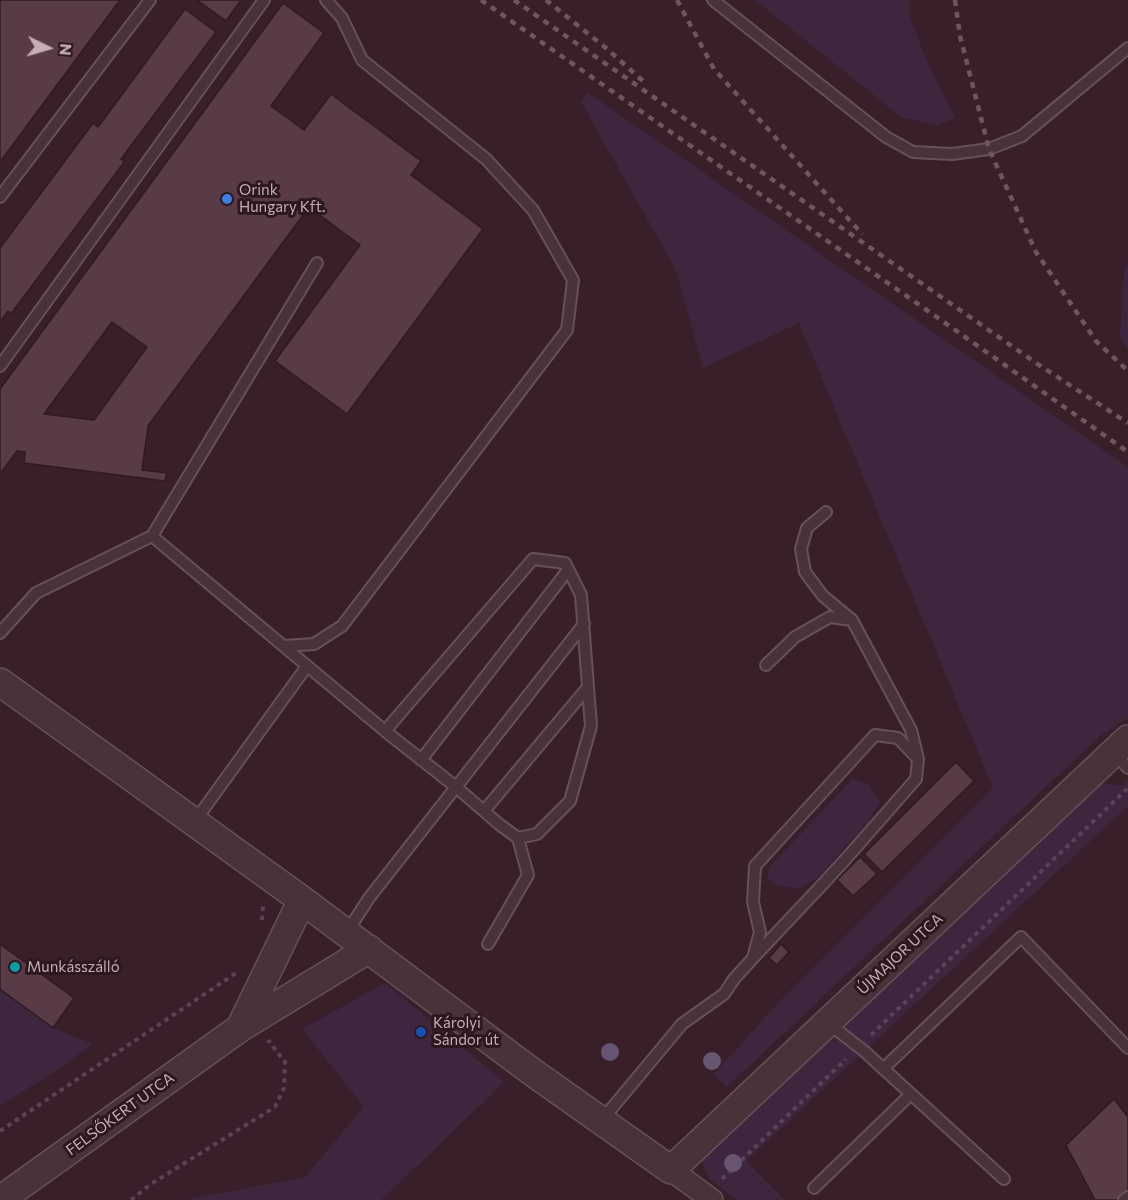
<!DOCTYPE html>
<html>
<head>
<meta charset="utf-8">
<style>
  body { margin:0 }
  #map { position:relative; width:1128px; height:1200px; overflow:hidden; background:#391f29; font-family:Commissioner,sans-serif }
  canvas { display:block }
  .north { position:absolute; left:18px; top:18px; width:60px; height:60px; -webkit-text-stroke:4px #2e1820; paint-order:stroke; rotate:95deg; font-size:16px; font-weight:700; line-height:24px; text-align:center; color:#c6adb6 }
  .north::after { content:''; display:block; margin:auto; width:21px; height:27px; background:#c6adb6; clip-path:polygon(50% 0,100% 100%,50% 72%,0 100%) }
</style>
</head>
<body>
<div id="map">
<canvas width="1128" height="1200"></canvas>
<div class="north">N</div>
</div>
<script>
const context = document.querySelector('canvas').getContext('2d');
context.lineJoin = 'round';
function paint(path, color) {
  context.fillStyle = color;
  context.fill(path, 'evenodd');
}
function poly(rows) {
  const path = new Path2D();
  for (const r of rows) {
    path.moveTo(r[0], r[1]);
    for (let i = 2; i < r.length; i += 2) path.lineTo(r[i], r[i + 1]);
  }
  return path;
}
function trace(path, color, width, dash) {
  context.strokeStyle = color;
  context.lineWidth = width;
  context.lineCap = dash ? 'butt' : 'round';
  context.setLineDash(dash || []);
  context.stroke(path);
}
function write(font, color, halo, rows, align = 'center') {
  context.font = font + ' Commissioner,sans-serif';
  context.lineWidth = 6;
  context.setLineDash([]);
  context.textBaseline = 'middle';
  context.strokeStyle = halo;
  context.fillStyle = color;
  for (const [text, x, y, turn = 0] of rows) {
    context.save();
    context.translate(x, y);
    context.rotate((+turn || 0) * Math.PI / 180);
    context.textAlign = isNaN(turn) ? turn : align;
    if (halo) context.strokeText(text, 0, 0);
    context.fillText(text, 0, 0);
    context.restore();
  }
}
paint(poly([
  [755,0,910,0,910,18,929,66,955,118,938,125,901,117],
  [587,92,1128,467,1128,718,1101,735,727,1087,714,1074,777,1004,993,788,799,323,703,368,676,270,581,102],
  [1128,263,1128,348,1120,338,1124,269],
  [853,779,868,784,880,802,868,822,818,877,798,889,774,884,768,879,769,867],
  [1128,780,1128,806,746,1161,785,1200,736,1200,708,1178,702,1162,708,1143,1096,782,1121,786],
  [385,983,504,1082,432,1152,381,1200,185,1200,305,1177,364,1107,302,1029],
  [0,989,53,1028,93,1044,63,1066,0,1106]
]), '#3e263e');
const building = poly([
  [0,0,120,0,0,162,0,0],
  [197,0,241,0,226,21,197,0],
  [283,3,324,33,271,106,304,130,331,94,421,161,411,175,483,229,347,414,275,361,360,245,309,207,148,426,142,470,167,473,165,481,24,463,25,452,17,451,0,474,0,389,283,3],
  [112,322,147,347,94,420,44,414,112,322],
  [185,9,216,32,121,159,125,161,11,314,8,311,0,322,0,248,93,123,98,127,185,9],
  [956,762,974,781,882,872,864,854,956,762],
  [860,857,877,874,853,896,837,880,860,857],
  [0,944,74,998,53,1028,0,989,0,944],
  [781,944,789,952,777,965,769,958,781,944],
  [1114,1099,1128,1117,1128,1200,1095,1200,1066,1145,1114,1099]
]);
paint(building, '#593a47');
trace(building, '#301a22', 1.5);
const service = poly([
  [713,0,886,137,913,152,952,154,989,149,1022,136,1128,48],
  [0,197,150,0],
  [317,263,152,536,385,731,456,787,369,898,347,932],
  [0,366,264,0],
  [826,512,807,528,801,549,805,572,823,596,852,620],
  [0,633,36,593,152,536],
  [284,646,314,644,342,626,567,330,573,280,533,210,486,159,362,60,342,18,326,0],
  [766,665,795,637,830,617,852,620,911,730,918,759],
  [385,731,533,559,565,563,581,595,591,726,570,801,537,834,518,838],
  [1114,753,1128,768],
  [421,760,568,570],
  [484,811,588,687],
  [195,821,307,666],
  [488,944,528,875,518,838,500,825,456,787,584,624],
  [828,1023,864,1051,1004,1179],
  [883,1069,1021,937,1128,1048],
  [602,1120,682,1024,724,994,734,979,753,958,820,887,844,861,916,779,918,759,898,738,875,735,755,866,753,902,760,932,753,958],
  [814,1188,911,1094],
  [1124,1200,1128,1197]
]);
const minor = poly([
  [671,1170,712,1200]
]);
const tertiary = poly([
  [0,682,302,900,535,1074,671,1170,1128,739],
  [240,1028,302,900],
  [0,1200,240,1028,369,949]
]);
trace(service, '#675059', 14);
trace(minor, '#675059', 24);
trace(tertiary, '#675059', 30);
trace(poly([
  [262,920,263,904],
  [871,1035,1128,788],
  [0,1131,236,973],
  [722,1179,846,1059],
  [131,1200,151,1184,275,1107,284,1088,285,1062,268,1040]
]), '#5c4258', 4, [4.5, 4.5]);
trace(service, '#49333b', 10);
trace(minor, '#49333b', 21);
trace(tertiary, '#49333b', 27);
trace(poly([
  [481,0,941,320,1128,452],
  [514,0,1039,365,1128,423],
  [546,0,606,48,643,81],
  [677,0,714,69,853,224,863,234],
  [955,0,960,36,989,149,1036,252,1096,341,1128,371]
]), '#71545f', 4.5, [6, 6]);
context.fillStyle = '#675572';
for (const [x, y] of [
  [610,1052],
  [712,1061],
  [733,1163]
]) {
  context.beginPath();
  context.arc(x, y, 9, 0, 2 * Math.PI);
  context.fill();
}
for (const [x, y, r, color] of [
  [227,199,6,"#3f7fe0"],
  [15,967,6,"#0f9aa8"],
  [421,1032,6,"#1a4fb4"]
]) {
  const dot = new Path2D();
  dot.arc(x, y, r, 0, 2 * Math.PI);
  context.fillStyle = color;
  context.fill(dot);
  trace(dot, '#2e1820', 2);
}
write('15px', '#c6adb6', '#2e1820', [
  ["Orink",239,190],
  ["Hungary Kft.",239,207],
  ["Munkásszálló",27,967],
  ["Károlyi",433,1023],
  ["Sándor út",433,1040]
], 'left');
write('15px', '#c6adb6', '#2e1820', [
  ["ÚJMAJOR UTCA",900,954,-43],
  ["FELSŐKERT UTCA",120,1114,-36]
]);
</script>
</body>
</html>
